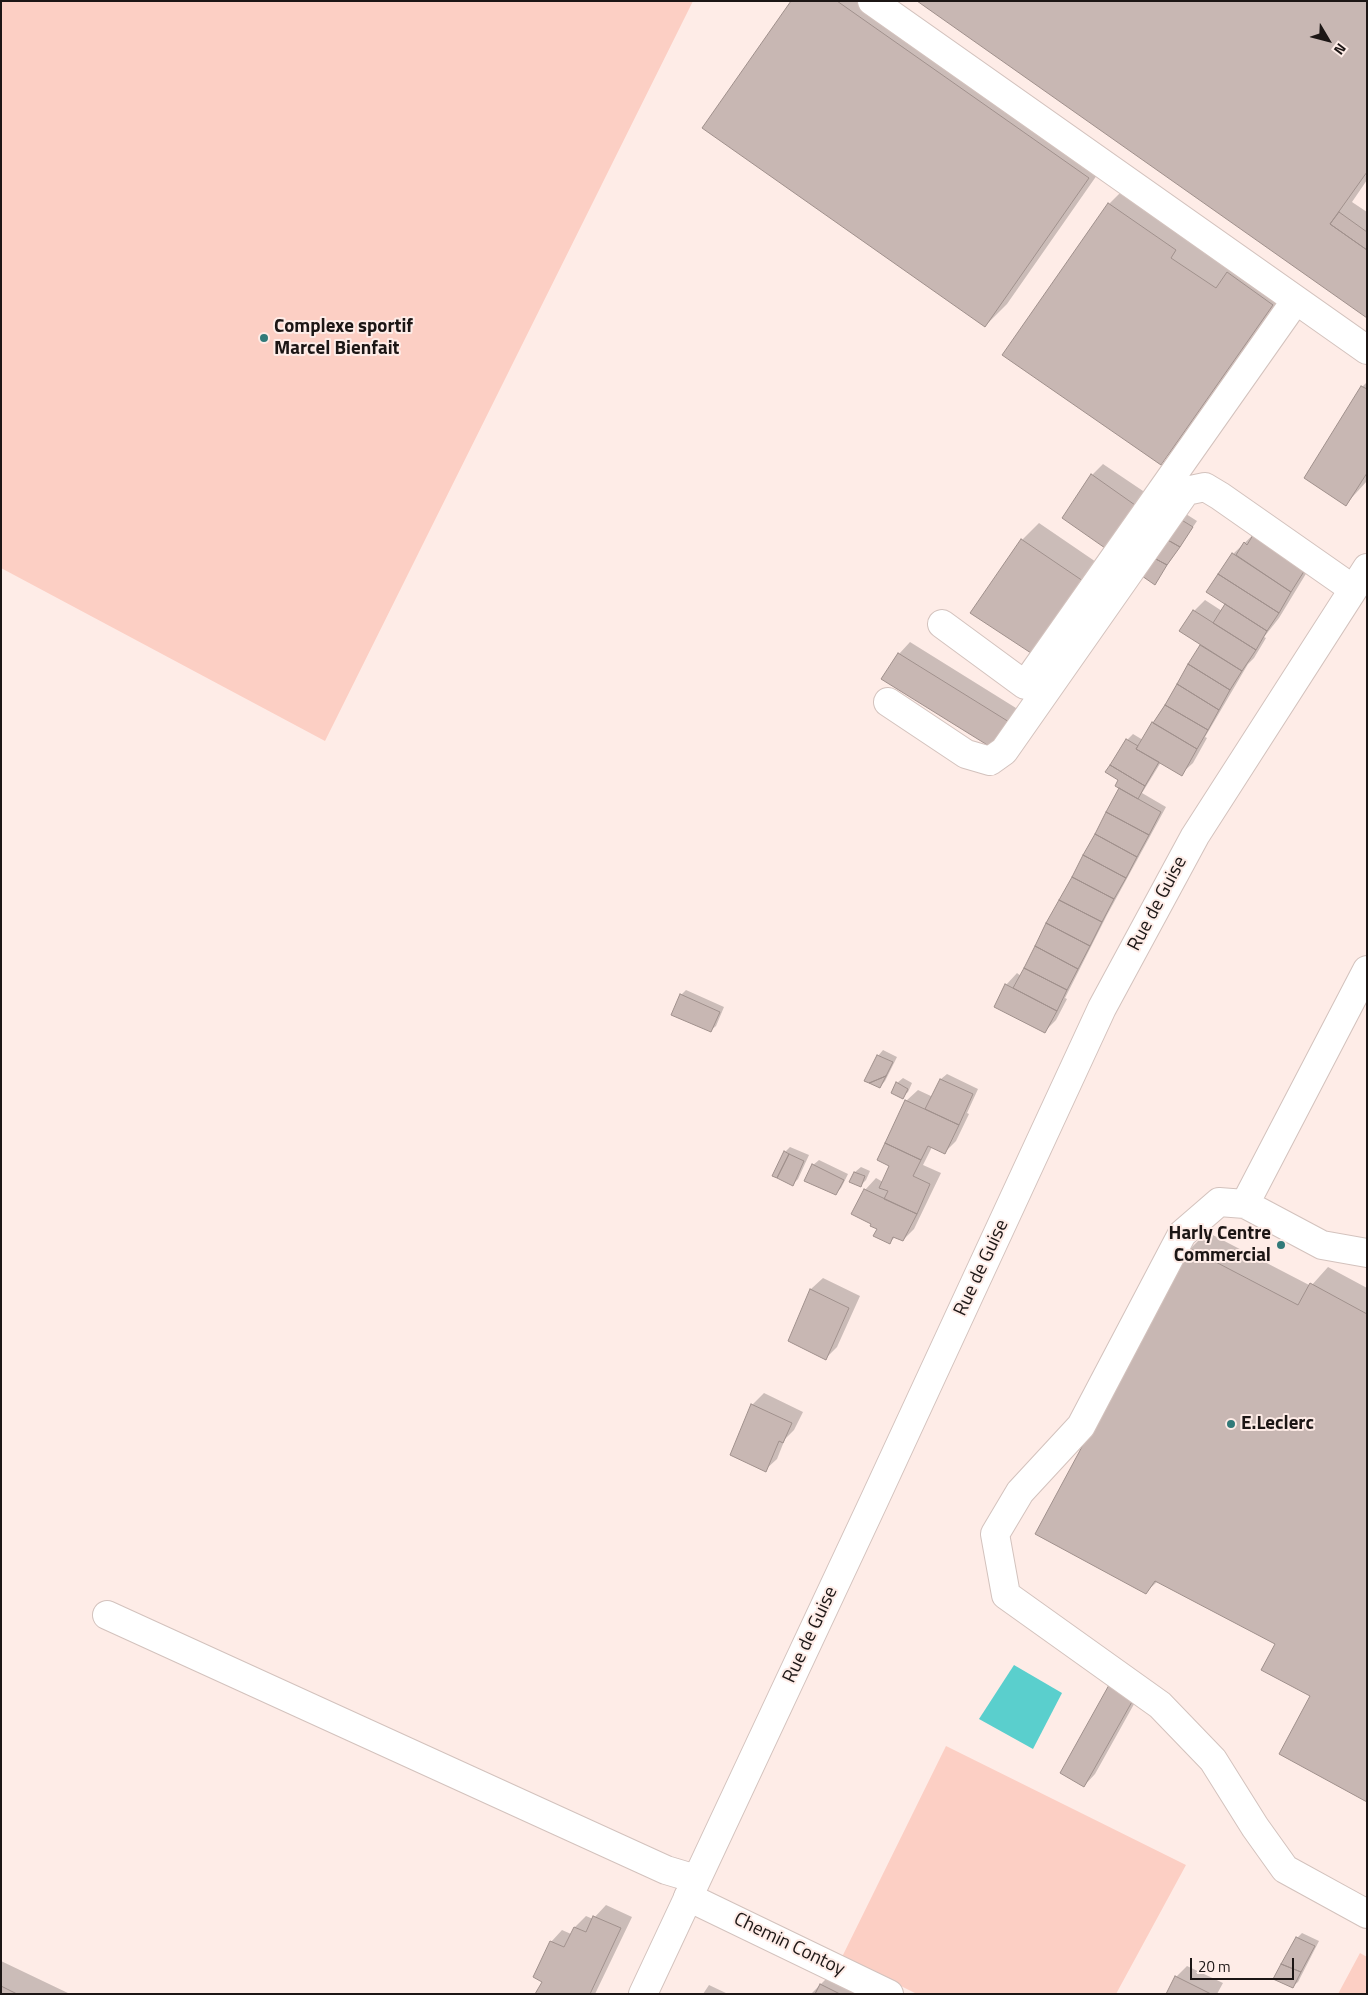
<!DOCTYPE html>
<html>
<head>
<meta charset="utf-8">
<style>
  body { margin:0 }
  #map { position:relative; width:1368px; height:1995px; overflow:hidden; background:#feece7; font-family:"Titillium Web",sans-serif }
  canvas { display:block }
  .frame { position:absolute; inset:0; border:2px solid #1c1615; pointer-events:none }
  .north { position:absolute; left:1303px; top:15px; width:50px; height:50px; -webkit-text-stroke:4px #feece7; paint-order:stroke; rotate:127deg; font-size:14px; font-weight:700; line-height:20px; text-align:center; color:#1c1615 }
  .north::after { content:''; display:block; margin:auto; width:18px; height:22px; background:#1c1615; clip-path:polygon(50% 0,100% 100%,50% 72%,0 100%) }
  .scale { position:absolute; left:1190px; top:1958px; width:104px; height:22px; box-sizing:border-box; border:2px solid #1c1615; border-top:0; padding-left:6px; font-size:15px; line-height:18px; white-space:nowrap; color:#1c1615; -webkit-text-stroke:4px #feece7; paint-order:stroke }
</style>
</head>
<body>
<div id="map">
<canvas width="1368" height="1995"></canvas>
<div class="frame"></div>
<div class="north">N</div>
<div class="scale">20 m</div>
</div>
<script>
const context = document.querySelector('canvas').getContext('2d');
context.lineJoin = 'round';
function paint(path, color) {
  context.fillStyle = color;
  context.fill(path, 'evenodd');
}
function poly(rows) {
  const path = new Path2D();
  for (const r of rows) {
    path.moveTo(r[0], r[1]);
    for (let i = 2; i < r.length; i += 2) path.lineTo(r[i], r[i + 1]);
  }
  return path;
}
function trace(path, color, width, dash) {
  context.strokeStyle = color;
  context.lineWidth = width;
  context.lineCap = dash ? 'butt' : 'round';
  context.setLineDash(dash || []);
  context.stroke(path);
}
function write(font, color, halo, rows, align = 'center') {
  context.font = font + ' "Titillium Web",sans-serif';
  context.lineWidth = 4;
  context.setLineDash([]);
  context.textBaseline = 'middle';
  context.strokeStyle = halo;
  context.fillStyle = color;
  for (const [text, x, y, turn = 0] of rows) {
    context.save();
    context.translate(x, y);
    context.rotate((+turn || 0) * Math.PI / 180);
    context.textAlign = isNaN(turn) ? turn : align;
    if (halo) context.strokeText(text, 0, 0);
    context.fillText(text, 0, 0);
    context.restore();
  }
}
paint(poly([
  [1,1,693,1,325,741,1,568],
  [946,1746,1186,1865,1116,1994,917,1994,842,1957],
  [1360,1953,1367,1957,1367,1994,1338,1994]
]), '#fccfc4');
paint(poly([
  [1014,1665,1062,1693,1033,1749,979,1719]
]), '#5acfcd');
paint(poly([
  [793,1,890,1,1111,155,1007,304,985,326],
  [919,1,1367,1,1367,180,1352,202,1367,212,1367,317],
  [1131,182,1236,264,1250,250,1294,282,1183,441,1160,463,1109,204],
  [1367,382,1367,481,1346,504,1362,387],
  [1103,464,1146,493,1116,535,1092,475],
  [1186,514,1197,521,1155,583,1144,576],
  [1039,523,1099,564,1051,637,1022,540],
  [1256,532,1318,554,1279,618,1264,637,1266,638,1254,658,1248,664,1205,737,1207,738,1193,763,1181,774,1161,762,1142,793,1166,807,1107,915,1065,998,1067,999,1056,1020,1045,1031,1006,985,1017,973,1021,976,1120,788,1120,780,1127,740,1133,734,1143,740,1202,645,1194,611,1205,600,1222,611,1227,604,1208,591,1233,554],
  [910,642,1024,713,997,750,882,678,899,654],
  [686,990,724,1007,716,1026,710,1031,681,995],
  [883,1050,897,1057,885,1081,880,1087,865,1080,878,1056],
  [947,1074,978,1089,967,1113,969,1114,956,1141,945,1152,932,1147,923,1165,941,1173,914,1229,903,1240,895,1237,890,1242,878,1229,865,1190,876,1178,883,1182,891,1165,906,1101,918,1090,933,1097,941,1079],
  [903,1078,912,1083,908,1092,902,1097,897,1083],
  [790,1147,809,1155,798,1179,793,1184,785,1152],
  [819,1160,848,1174,841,1188,836,1193,813,1165],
  [861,1167,870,1171,866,1180,860,1186,851,1182,855,1172],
  [1207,1232,1311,1286,1328,1267,1367,1288,1367,1800,1312,1695,1276,1644,1158,1581,1146,1592,1190,1249],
  [823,1278,860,1296,837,1347,826,1358,789,1341,811,1289],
  [764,1393,803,1412,794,1430,785,1439,777,1459,765,1470,731,1454,753,1404],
  [1143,1688,1095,1774,1084,1786,1062,1772],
  [606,1905,632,1917,595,1994,537,1994,543,1981,551,1942,562,1930,571,1934,575,1927,586,1916,593,1919],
  [1302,1933,1319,1941,1298,1982,1292,1987,1297,1938],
  [1,1961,70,1994,1,1994],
  [1187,1966,1223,1983,1217,1994,1168,1994,1176,1977],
  [832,1973,860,1994,811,1994],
  [709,1985,728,1994,703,1994]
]), '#0003');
const building = poly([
  [791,1,837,1,1089,178,985,327,702,128,791,1],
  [917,1,1367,1,1367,172,1330,224,1367,250,1367,318,917,1],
  [1108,203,1176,250,1171,258,1216,288,1227,272,1273,305,1161,465,1002,355,1108,203],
  [1339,212,1367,232,1367,250,1330,224,1339,212],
  [1361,386,1367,389,1367,473,1346,506,1304,478,1361,386],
  [1091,474,1135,505,1105,548,1062,518,1091,474],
  [1180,519,1193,527,1180,547,1166,539,1180,519],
  [1256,530,1308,565,1291,592,1236,555,1244,542,1247,545,1256,530],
  [1021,539,1083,581,1034,655,970,613,1021,539],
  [1166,539,1180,547,1167,565,1154,558,1166,539],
  [1232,553,1291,592,1279,613,1218,574,1232,553],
  [1154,558,1167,565,1155,585,1142,576,1154,558],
  [1218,574,1279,613,1267,631,1206,592,1218,574],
  [1225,604,1267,631,1256,650,1213,623,1225,604],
  [1193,610,1256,650,1242,671,1179,631,1193,610],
  [1200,645,1242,671,1230,690,1188,664,1200,645],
  [898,653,1014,725,997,751,881,679,898,653],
  [1188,664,1230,690,1219,710,1177,684,1188,664],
  [1177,684,1219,710,1208,730,1165,705,1177,684],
  [1165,705,1208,730,1197,749,1153,723,1165,705],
  [1152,722,1197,749,1182,776,1136,749,1152,722],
  [1126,739,1138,746,1136,749,1159,762,1145,786,1110,765,1126,739],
  [1110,765,1145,786,1138,799,1115,786,1118,780,1105,772,1110,765],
  [1119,788,1161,812,1149,835,1106,812,1119,788],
  [1106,812,1149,835,1137,857,1095,834,1106,812],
  [1095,834,1137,857,1126,878,1083,855,1095,834],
  [1083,855,1126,878,1114,899,1072,877,1083,855],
  [1072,877,1114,899,1102,922,1059,900,1072,877],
  [1059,900,1102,922,1090,946,1046,923,1059,900],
  [1046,923,1090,946,1078,969,1035,946,1046,923],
  [1035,946,1078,969,1067,990,1024,968,1035,946],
  [1024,968,1067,990,1057,1011,1013,988,1024,968],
  [1005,984,1057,1011,1045,1033,994,1007,1005,984],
  [680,994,720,1012,711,1032,671,1015,680,994],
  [877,1055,893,1062,886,1076,869,1083,864,1081,877,1055],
  [886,1076,880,1088,869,1083,872,1082,886,1076],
  [940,1079,973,1094,959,1125,925,1109,940,1079],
  [896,1082,908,1089,903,1099,891,1093,896,1082],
  [905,1100,959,1125,945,1154,928,1146,921,1160,885,1143,905,1100],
  [885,1143,921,1160,913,1176,930,1184,917,1214,884,1199,888,1191,879,1188,889,1166,877,1160,885,1143],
  [784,1151,789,1154,777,1178,772,1176,784,1151],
  [789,1154,804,1161,793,1186,777,1178,789,1154],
  [812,1164,844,1180,836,1195,804,1181,812,1164],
  [854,1172,865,1176,861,1187,849,1182,854,1172],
  [864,1189,917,1214,903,1241,893,1237,890,1244,873,1236,877,1229,870,1226,871,1224,851,1214,864,1189],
  [1189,1248,1298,1305,1310,1283,1367,1314,1367,1802,1279,1754,1310,1696,1261,1670,1275,1644,1155,1581,1146,1594,1035,1534,1189,1248],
  [810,1289,849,1308,826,1360,788,1341,810,1289],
  [751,1404,792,1423,783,1443,779,1441,766,1472,730,1455,751,1404],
  [1109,1685,1133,1700,1084,1787,1060,1773,1109,1685],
  [593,1916,621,1928,590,1994,535,1994,542,1982,533,1977,550,1941,564,1947,574,1927,586,1932,593,1916],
  [1296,1937,1315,1946,1301,1972,1281,1964,1296,1937],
  [1281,1964,1301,1972,1293,1988,1273,1979,1281,1964],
  [1175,1976,1211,1994,1166,1994,1175,1976],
  [820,1984,840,1994,815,1994,820,1984],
  [1,1986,17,1994,1,1994,1,1986]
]);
paint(building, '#c8b7b3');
trace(building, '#a0908c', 1);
const minor = poly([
  [872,1,1367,350],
  [942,624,1025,685,1296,300],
  [888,702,966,754,990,761,1004,751,1186,491,1205,487,1220,496,1353,589],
  [1367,970,1245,1204,1322,1245,1367,1253],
  [1245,1204,1219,1202,1182,1234,1081,1426,1020,1492,995,1534,1006,1595,1160,1705,1213,1760,1255,1827,1285,1869,1367,1914],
  [107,1615,666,1870,696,1879],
  [688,1897,889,1994]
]);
const major = poly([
  [643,1994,873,1503,1102,1008,1195,836,1367,568]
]);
trace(minor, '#d3c2bd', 30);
trace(major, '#d3c2bd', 30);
trace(minor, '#fff', 28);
trace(major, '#fff', 28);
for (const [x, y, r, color] of [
  [264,338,5,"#317a79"],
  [1281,1245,5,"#317a79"],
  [1231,1424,5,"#317a79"]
]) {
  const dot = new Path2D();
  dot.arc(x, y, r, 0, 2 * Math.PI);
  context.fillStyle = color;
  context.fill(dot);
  trace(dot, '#feece7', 2);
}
write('bold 19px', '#1c1615', '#feece7', [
  ["Complexe sportif",274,327],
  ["Marcel Bienfait",274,349],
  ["Harly Centre",1271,1234,"right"],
  ["Commercial",1271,1256,"right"],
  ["E.Leclerc",1241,1424]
], 'left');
write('19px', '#1c1615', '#feece7', [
  ["Rue de Guise",1158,904,-62],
  ["Rue de Guise",982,1268,-65],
  ["Rue de Guise",811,1635,-65],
  ["Chemin Contoy",789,1945,26]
]);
</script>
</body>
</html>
